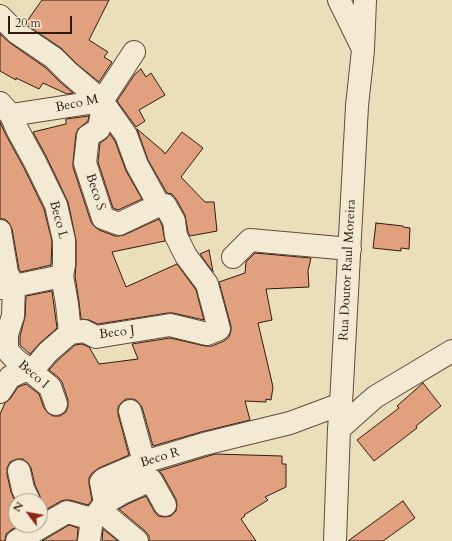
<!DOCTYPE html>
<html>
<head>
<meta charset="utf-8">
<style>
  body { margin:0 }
  #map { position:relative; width:452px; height:541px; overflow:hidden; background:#ebdebb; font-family:Cardo,serif }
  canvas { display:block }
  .north { position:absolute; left:8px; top:493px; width:40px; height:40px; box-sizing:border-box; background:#f2ead3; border:1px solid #a59785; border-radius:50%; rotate:302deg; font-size:11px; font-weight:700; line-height:16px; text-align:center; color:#311b11 }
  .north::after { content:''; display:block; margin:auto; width:14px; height:18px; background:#8f2418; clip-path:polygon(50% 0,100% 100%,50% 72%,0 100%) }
  .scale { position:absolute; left:8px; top:16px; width:64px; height:18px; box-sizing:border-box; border:2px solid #311b11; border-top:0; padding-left:5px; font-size:12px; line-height:14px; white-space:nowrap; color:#311b11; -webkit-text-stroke:3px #f2ead3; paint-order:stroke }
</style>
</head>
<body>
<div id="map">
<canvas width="452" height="541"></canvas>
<div class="north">N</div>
<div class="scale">20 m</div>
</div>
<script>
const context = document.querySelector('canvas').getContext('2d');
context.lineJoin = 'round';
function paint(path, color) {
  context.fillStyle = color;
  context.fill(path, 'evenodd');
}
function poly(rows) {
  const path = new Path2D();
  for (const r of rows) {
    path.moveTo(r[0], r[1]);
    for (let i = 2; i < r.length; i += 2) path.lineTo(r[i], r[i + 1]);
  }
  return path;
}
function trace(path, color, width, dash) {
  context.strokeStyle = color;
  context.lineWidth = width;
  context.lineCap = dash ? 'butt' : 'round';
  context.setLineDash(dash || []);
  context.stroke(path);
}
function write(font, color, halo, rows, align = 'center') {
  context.font = font + ' Cardo,serif';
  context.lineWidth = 3.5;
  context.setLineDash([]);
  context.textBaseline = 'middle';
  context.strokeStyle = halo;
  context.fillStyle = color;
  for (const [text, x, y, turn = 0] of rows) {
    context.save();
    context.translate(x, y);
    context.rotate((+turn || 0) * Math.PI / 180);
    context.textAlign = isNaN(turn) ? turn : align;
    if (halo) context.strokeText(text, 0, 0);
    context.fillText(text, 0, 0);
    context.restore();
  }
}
const building = poly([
  [42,0,109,0,89,40,108,52,104,57,112,62,99,82,77,64,61,48,25,24,42,0],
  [0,34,10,43,46,68,60,82,73,93,67,94,43,83,39,89,16,78,16,80,0,71,0,34],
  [141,69,146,77,151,73,165,95,139,110,145,121,136,127,117,101,135,74,141,69],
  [89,116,88,121,78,129,76,134,73,162,73,167,91,222,94,226,99,230,115,236,119,236,124,235,159,219,162,225,165,241,112,252,126,287,177,264,196,290,204,320,173,313,168,313,98,324,89,320,81,319,79,302,75,276,76,265,76,240,68,202,46,156,33,132,66,124,66,119,89,116],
  [0,122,6,135,24,168,44,209,52,241,51,265,21,272,19,269,12,229,9,223,5,219,0,219,0,122],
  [137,129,163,151,165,154,182,132,203,148,181,177,205,202,214,202,217,231,190,236,188,232,185,215,176,199,172,194,167,193,148,160,137,129],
  [110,134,115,141,126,171,142,199,118,210,113,208,98,162,100,143,106,139,110,134],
  [376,223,403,226,403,227,410,228,409,249,401,248,401,251,373,248,376,223],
  [209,250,213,272,200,254,209,250],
  [255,253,311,258,308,271,309,287,266,289,272,320,258,323,273,387,271,400,266,399,266,402,245,401,250,420,201,432,153,446,142,407,138,402,134,399,126,399,121,403,118,407,118,414,129,455,99,468,92,473,89,478,89,484,92,500,88,505,70,500,65,500,61,501,40,513,40,506,41,501,40,496,35,485,31,468,28,463,23,459,17,459,10,462,7,468,7,474,11,492,16,503,16,525,20,525,11,530,6,534,5,541,0,541,0,414,5,403,10,399,18,387,26,384,39,394,44,408,48,413,53,416,60,416,66,412,68,406,68,400,62,382,58,377,49,370,57,361,75,345,82,344,89,347,99,364,138,359,132,344,170,338,205,346,212,346,224,341,229,337,231,331,231,326,219,282,245,273,246,262,255,253],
  [52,291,57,328,40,343,30,354,20,345,20,336,25,317,26,296,52,291],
  [423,383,441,406,416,426,417,428,374,461,357,440,399,408,397,406,423,383],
  [215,454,282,456,282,464,286,464,286,487,265,497,268,500,244,515,245,516,241,519,256,541,149,541,149,536,145,531,119,509,128,504,146,496,154,511,158,516,165,517,171,516,176,511,177,505,176,499,162,474,159,471,215,454],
  [403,501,415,518,383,541,348,541,403,501],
  [69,525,78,528,77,541,42,541,69,525],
  [103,529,118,541,102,541,103,529]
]);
paint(building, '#e1a07e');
trace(building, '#311b11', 1);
const minor = poly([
  [339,0,362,47],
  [0,16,17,33,54,58,69,73,102,101,102,111,99,129,88,136,85,163,103,218,119,224,159,205,165,205,174,221,176,236,186,256,207,284,219,329,207,334,170,325,96,337,84,331,70,333,48,352,37,365,10,377,0,392],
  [102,101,126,135,137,165,159,205],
  [0,103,11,115,102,101,134,52],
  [11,115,17,129,35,162,56,205,64,240,64,265,62,276,67,304,70,333],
  [0,231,7,273,14,286,13,316,7,334,7,350,15,359,28,369,50,387,56,404],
  [233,257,250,240,350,249],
  [0,288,14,286,62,276],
  [130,411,144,462],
  [339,429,375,397,452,351],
  [19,471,23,489,29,501],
  [105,503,122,493,151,480,165,505],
  [100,510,137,541],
  [17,541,67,512,92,519,100,510,105,503,101,482,104,479,144,462,204,444,290,423,341,404],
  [89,541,92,519],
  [335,541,339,429,341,404,357,106,363,50,365,0]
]);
trace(minor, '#604c3c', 24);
trace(minor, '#f2ead3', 22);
write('13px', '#311b11', '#f2ead3', [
  ["Beco M",77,104,-12],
  ["Beco S",95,192,72],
  ["Beco L",58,220,75],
  ["Rua Doutor Raul Moreira",348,270,-87],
  ["Beco J",117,333,-7],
  ["Beco I",33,375,40],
  ["Beco R",160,458,-17]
]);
</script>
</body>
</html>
